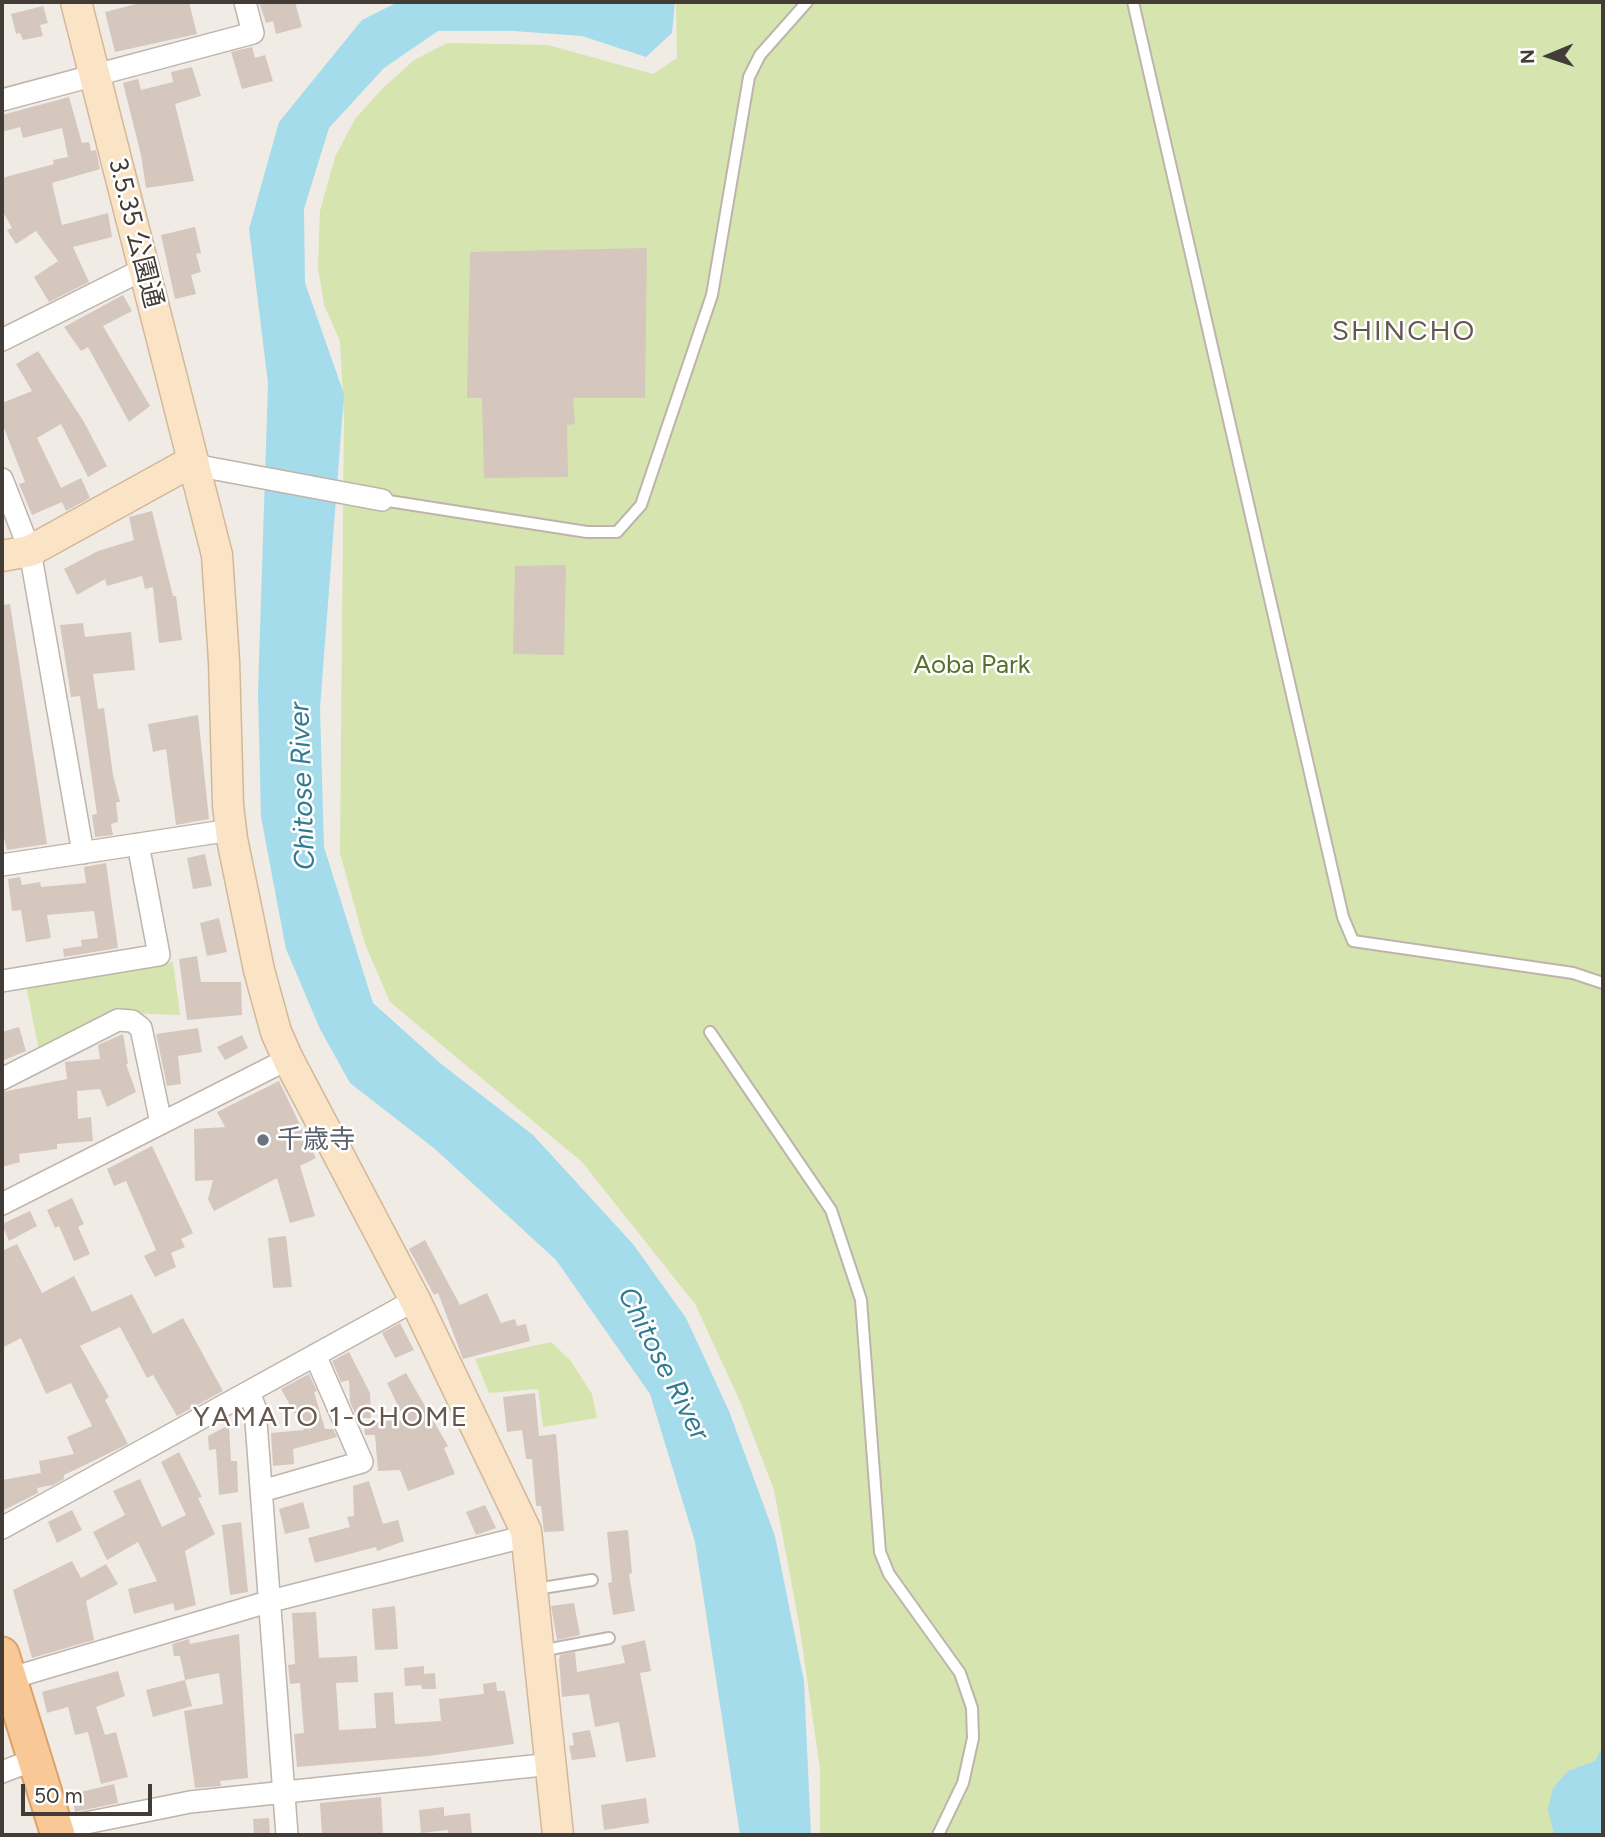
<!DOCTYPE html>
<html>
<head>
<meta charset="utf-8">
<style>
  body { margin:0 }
  #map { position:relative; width:1605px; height:1837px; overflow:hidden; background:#f1ebe5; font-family:Figtree,sans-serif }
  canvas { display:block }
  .frame { position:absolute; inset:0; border:4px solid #433b35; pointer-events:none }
  .north { position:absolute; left:1514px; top:21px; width:70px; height:70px; -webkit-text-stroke:5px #fff; paint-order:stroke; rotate:268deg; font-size:19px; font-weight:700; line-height:28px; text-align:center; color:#433b35 }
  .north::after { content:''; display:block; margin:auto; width:24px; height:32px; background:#433b35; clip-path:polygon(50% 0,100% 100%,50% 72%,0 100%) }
  .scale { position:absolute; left:21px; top:1784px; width:131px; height:32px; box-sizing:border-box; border:4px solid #433b35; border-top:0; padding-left:9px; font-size:21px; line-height:24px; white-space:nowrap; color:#433b35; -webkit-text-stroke:5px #fff; paint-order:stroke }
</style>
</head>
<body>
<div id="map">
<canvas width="1605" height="1837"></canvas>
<div class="frame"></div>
<div class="north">N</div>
<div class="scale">50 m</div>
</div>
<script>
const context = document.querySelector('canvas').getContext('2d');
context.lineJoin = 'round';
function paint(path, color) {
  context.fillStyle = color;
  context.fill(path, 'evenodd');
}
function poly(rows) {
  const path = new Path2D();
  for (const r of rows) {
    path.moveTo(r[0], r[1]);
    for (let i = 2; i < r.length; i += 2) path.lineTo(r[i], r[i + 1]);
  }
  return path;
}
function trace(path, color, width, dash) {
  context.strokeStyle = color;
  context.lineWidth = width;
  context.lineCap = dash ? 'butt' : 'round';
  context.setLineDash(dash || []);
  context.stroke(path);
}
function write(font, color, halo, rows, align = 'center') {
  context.font = font + ' Figtree,"Noto Sans JP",sans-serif';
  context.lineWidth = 5;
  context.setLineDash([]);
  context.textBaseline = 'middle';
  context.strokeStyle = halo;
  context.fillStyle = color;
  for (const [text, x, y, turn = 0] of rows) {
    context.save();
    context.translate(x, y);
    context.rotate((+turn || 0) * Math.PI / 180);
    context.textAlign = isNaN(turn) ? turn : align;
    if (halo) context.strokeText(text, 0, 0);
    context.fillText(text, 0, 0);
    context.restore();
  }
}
paint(poly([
  [676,2,1603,2,1603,1835,820,1835,820,1769,799,1623,774,1490,740,1401,695,1304,582,1162,390,1002,365,944,340,853,344,418,340,341,324,305,318,268,320,211,335,157,355,119,381,90,414,60,447,43,548,45,653,74,677,58],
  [173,962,180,1015,125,1013,39,1051,26,985],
  [551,1342,570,1360,592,1394,597,1418,543,1427,538,1389,489,1393,475,1359]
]), '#d6e4af');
paint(poly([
  [398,2,675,2,672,33,646,57,582,36,513,31,438,31,384,68,329,128,304,209,305,283,344,394,320,708,324,847,373,1003,440,1063,533,1135,633,1244,686,1318,729,1411,775,1536,804,1681,811,1835,740,1835,695,1542,650,1394,556,1260,435,1149,350,1083,320,1029,286,949,261,817,258,692,268,383,249,229,279,122,362,20],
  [1603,1746,1603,1835,1554,1835,1548,1809,1553,1788,1568,1771,1595,1761]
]), '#a4dceb');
paint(poly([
  [144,2,189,2,197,34,115,52,105,12],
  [259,2,295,2,302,27,276,34,273,21,266,23],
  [43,6,48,23,40,25,43,36,23,40,20,33,16,34,11,14],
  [252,47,255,58,265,55,273,81,242,89,231,52],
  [192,67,201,96,175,104,194,181,146,188,141,155,123,83,138,79,141,90,173,82,171,72],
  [69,97,82,143,89,142,91,151,96,150,100,169,52,183,62,225,108,213,112,237,73,247,89,282,49,302,34,277,58,261,36,231,16,244,7,230,12,228,2,210,2,178,54,164,53,160,68,157,62,128,23,138,20,127,2,132,2,115],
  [195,227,201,253,196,254,201,272,191,275,196,294,175,299,161,235],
  [647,248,645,398,573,398,575,424,567,425,568,477,484,478,482,398,467,398,470,252],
  [123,295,132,311,103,326,150,406,129,422,88,347,81,351,64,327],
  [38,351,84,422,107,466,88,477,61,424,37,438,61,488,81,478,90,498,66,511,62,502,32,515,19,484,25,482,2,423,2,403,32,391,16,364],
  [152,511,173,596,176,596,182,640,159,643,153,587,145,589,142,576,107,586,105,579,77,595,64,569,98,551,134,540,129,517],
  [566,565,564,655,513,654,515,566],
  [10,604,47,844,7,850,2,830,2,605],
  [83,623,85,637,131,632,135,670,93,674,98,709,104,708,113,775,120,802,116,802,118,822,111,824,113,835,95,837,92,815,97,814,80,696,71,697,60,625],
  [198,715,209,819,176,825,166,749,153,752,148,724],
  [205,854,212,886,193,889,187,858],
  [106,863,118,948,64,957,63,949,82,946,81,940,98,938,94,911,47,915,51,938,26,942,21,910,12,911,8,879,20,877,22,885,40,882,41,887,86,883,84,867],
  [219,918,227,952,207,956,200,923],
  [197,956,201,982,241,982,242,1015,187,1020,179,959],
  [19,1027,26,1051,2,1061,2,1032],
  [198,1028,202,1052,178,1056,181,1084,167,1086,156,1034],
  [123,1034,128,1064,126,1064,136,1092,107,1107,100,1089,77,1091,78,1119,91,1117,93,1141,57,1144,57,1149,19,1154,20,1162,2,1167,2,1092,67,1079,65,1062,100,1059,98,1045],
  [242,1035,248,1048,225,1060,217,1047],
  [279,1081,316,1158,300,1166,315,1216,290,1223,277,1178,214,1211,208,1199,213,1180,195,1181,194,1129,225,1127,217,1112],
  [152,1146,193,1233,181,1239,185,1247,171,1253,176,1267,155,1277,144,1256,156,1250,126,1181,114,1186,107,1169],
  [72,1198,84,1224,78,1227,90,1254,74,1261,59,1226,55,1228,47,1210],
  [30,1211,37,1226,9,1241,2,1224],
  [286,1236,292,1287,273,1288,268,1238],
  [425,1240,460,1305,487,1293,501,1323,515,1319,517,1326,526,1324,530,1341,463,1359,438,1293,434,1295,409,1249],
  [17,1244,42,1293,74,1276,92,1312,132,1294,153,1334,183,1318,223,1391,177,1416,153,1375,147,1378,120,1327,80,1346,109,1397,105,1400,128,1444,64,1475,64,1479,53,1485,37,1488,38,1493,2,1511,2,1480,41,1473,39,1461,74,1454,67,1437,92,1426,71,1383,46,1394,21,1338,2,1348,2,1251],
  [400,1323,414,1350,395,1358,382,1333],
  [349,1352,370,1393,371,1418,357,1418,350,1402,349,1380,341,1382,332,1361],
  [406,1373,448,1446,444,1448,455,1474,408,1491,400,1470,378,1471,375,1435,365,1435,364,1422,405,1420,387,1383],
  [309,1374,317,1391,314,1392,325,1429,333,1429,337,1437,293,1449,294,1464,273,1466,271,1433,304,1430,281,1389],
  [535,1393,539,1436,556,1434,564,1531,544,1532,541,1506,536,1506,532,1459,526,1459,522,1430,507,1432,503,1397],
  [229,1425,231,1461,237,1461,238,1492,219,1495,216,1449,209,1450,208,1436],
  [179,1452,202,1497,198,1498,215,1534,185,1551,196,1605,175,1611,173,1603,134,1614,128,1589,157,1581,138,1542,107,1560,93,1532,125,1515,113,1491,140,1479,162,1527,186,1515,161,1462],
  [369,1481,383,1524,398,1520,404,1541,377,1551,376,1547,315,1563,308,1538,350,1527,347,1517,354,1516,353,1486],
  [303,1502,310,1528,285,1534,279,1509],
  [485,1505,496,1528,476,1535,466,1512],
  [72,1510,82,1530,57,1543,48,1522],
  [241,1522,248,1592,230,1595,222,1525],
  [628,1530,632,1573,629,1574,635,1611,613,1615,608,1583,612,1582,607,1532],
  [72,1561,81,1578,106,1564,118,1584,86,1601,94,1640,32,1658,13,1590],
  [574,1603,580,1635,557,1640,551,1606],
  [395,1606,398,1649,375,1650,372,1609],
  [316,1612,319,1658,357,1656,358,1682,336,1683,339,1730,376,1728,374,1693,393,1692,395,1724,441,1721,439,1699,484,1694,483,1684,496,1682,497,1691,505,1691,514,1744,429,1756,297,1767,294,1734,304,1733,300,1683,290,1684,288,1665,295,1664,292,1613],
  [239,1634,248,1778,220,1781,221,1786,195,1788,184,1711,223,1704,219,1673,185,1680,180,1656,174,1656,172,1644,189,1639,190,1644],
  [645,1640,651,1671,640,1673,656,1757,626,1762,619,1722,595,1727,589,1694,562,1697,559,1660,560,1655,575,1652,577,1672,625,1663,621,1646],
  [424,1666,424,1674,435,1673,436,1689,422,1689,421,1685,405,1686,404,1668],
  [118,1671,125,1696,96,1707,105,1735,116,1732,128,1777,101,1784,88,1732,75,1735,68,1707,47,1713,42,1692],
  [185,1680,192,1706,153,1717,146,1690],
  [590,1730,596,1757,572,1760,569,1746,574,1745,572,1733],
  [114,1784,118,1803,75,1812,72,1794],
  [381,1797,383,1835,322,1835,320,1803],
  [646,1798,649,1823,604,1830,601,1805],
  [444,1807,444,1816,470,1813,472,1835,449,1835,448,1830,421,1833,419,1810],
  [269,1818,270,1835,254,1835,253,1819]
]), '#d5c7be');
const lane = poly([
  [1133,2,1343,917,1353,941,1573,973,1603,983],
  [382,500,587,532,617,532,641,505,712,295,749,77,760,55,807,2],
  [710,1032,831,1210,861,1300,880,1552,889,1574,960,1673,972,1708,973,1738,963,1783,938,1835],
  [536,1589,592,1580],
  [540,1651,609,1638]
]);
const street = poly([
  [2,100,253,33,245,2],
  [2,340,144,269],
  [194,465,382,500],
  [2,479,30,551,83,853],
  [2,865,231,830],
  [2,981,159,955,138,844],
  [2,1079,118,1020,132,1021,141,1028,161,1123],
  [2,1204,288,1059],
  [249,1392,255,1408,287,1835],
  [262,1491,362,1462,315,1355],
  [2,1528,415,1300],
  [8,1679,271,1601,527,1536],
  [2,1772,33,1760],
  [56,1829,190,1802,552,1764]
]);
const secondary = poly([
  [76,2,217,555,224,661,228,805,232,839,259,970,276,1032,288,1059,415,1300,526,1531,558,1835],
  [2,556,30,551,182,467,194,465]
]);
const primary = poly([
  [2,1654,58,1835]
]);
trace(lane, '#bfb4ab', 14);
trace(street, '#bfb4ab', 24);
trace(secondary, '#d2b899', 33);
trace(primary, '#dca268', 37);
trace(lane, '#fff', 10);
trace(street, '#fff', 21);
trace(secondary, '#fbe3c5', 30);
trace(primary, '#f8c997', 33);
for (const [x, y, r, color] of [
  [263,1140,7,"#6b7280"]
]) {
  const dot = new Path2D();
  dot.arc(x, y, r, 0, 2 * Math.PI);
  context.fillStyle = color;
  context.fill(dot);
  trace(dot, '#fff', 2.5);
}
write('26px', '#433b35', '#fff', [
  ["3.5.35 公園通",135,233,76]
]);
write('26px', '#54712c', '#fff', [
  ["Aoba Park",972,665]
]);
write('26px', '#5b616d', '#fff', [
  ["千歳寺",277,1140]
], 'left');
context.letterSpacing = '2px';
write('28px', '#65574d', '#fff', [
  ["SHINCHO",1404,332],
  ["YAMATO 1-CHOME",331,1418]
]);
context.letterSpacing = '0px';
write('italic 28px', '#307b91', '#fff', [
  ["Chitose River",303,786,-92],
  ["Chitose River",663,1364,63]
]);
</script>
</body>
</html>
